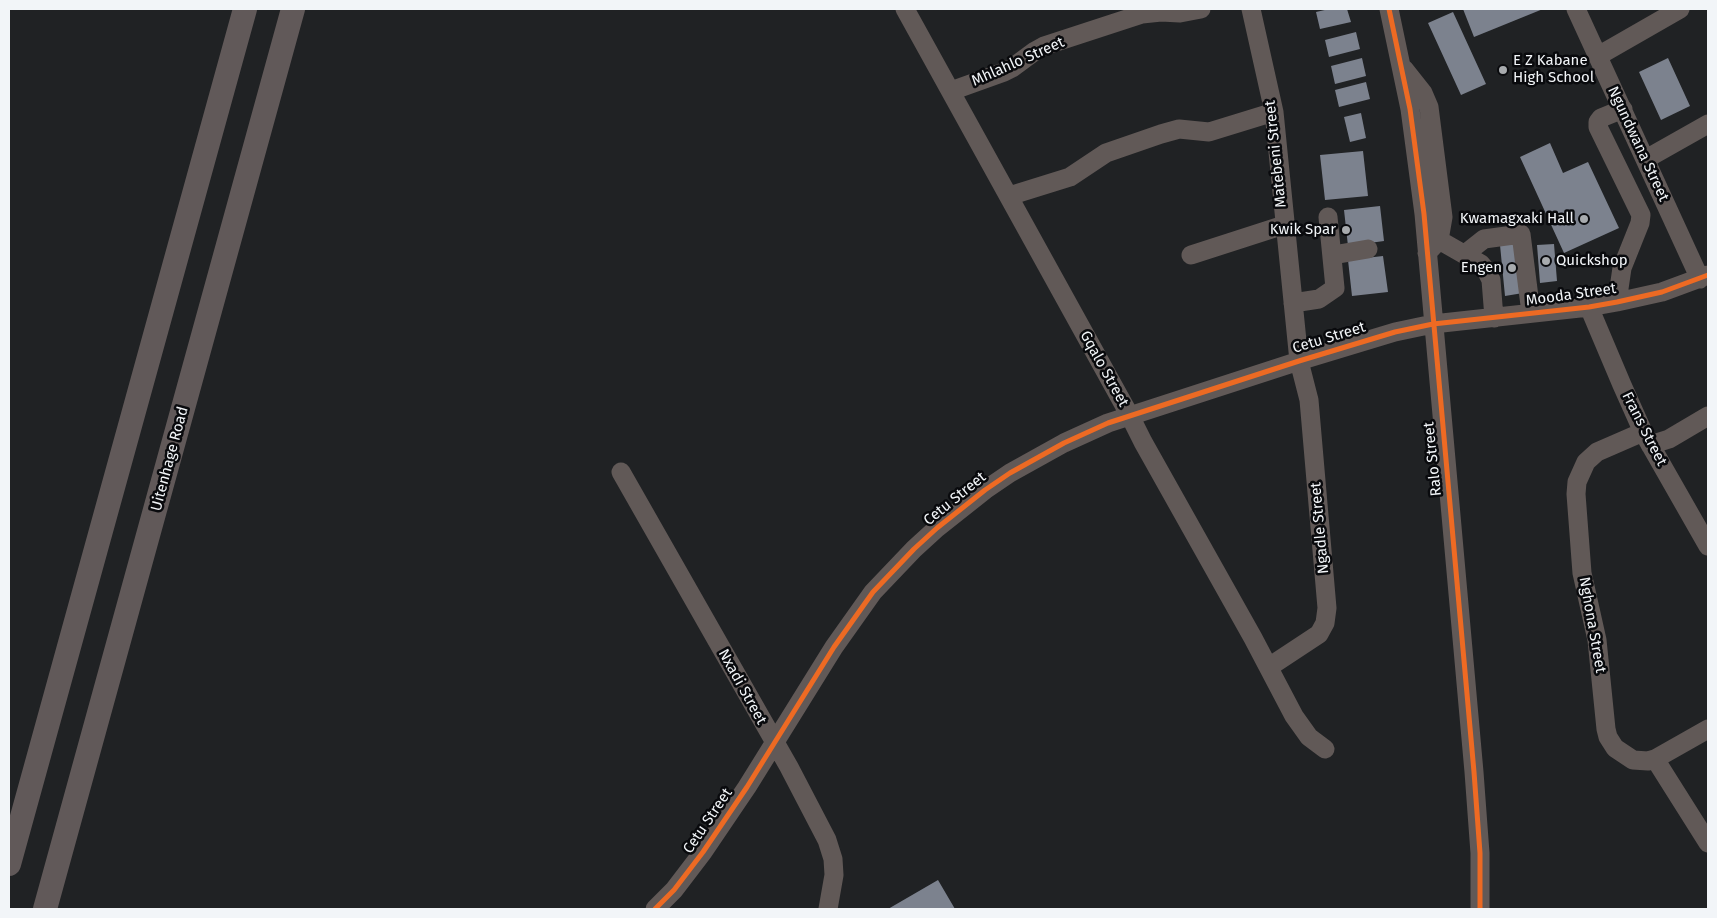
<!DOCTYPE html>
<html>
<head>
<meta charset="utf-8">
<style>
  body { margin:0 }
  #map { position:relative; width:1717px; height:918px; overflow:hidden; background:#202224; font-family:"Fira Sans",sans-serif }
  canvas { display:block }
  .frame { position:absolute; inset:0; border:10px solid #f2f5f8; pointer-events:none }
</style>
</head>
<body>
<div id="map">
<canvas width="1717" height="918"></canvas>
<div class="frame"></div>
</div>
<script>
const context = document.querySelector('canvas').getContext('2d');
context.lineJoin = 'round';
function paint(path, color) {
  context.fillStyle = color;
  context.fill(path, 'evenodd');
}
function poly(rows) {
  const path = new Path2D();
  for (const r of rows) {
    path.moveTo(r[0], r[1]);
    for (let i = 2; i < r.length; i += 2) path.lineTo(r[i], r[i + 1]);
  }
  return path;
}
function trace(path, color, width, dash) {
  context.strokeStyle = color;
  context.lineWidth = width;
  context.lineCap = dash ? 'butt' : 'round';
  context.setLineDash(dash || []);
  context.stroke(path);
}
function write(font, color, halo, rows, align = 'center') {
  context.font = font + ' "Fira Sans",sans-serif';
  context.lineWidth = 5;
  context.setLineDash([]);
  context.textBaseline = 'middle';
  context.strokeStyle = halo;
  context.fillStyle = color;
  for (const [text, x, y, turn = 0] of rows) {
    context.save();
    context.translate(x, y);
    context.rotate((+turn || 0) * Math.PI / 180);
    context.textAlign = isNaN(turn) ? turn : align;
    if (halo) context.strokeText(text, 0, 0);
    context.fillText(text, 0, 0);
    context.restore();
  }
}
paint(poly([
  [1329,9,1347,9,1351,22,1320,29,1316,12],
  [1463,9,1543,9,1474,37],
  [1453,12,1486,84,1461,95,1428,23],
  [1356,32,1360,49,1329,57,1325,40],
  [1362,58,1366,76,1335,84,1331,66],
  [1668,58,1690,106,1661,120,1639,72],
  [1366,82,1370,99,1339,107,1335,90],
  [1361,113,1366,138,1350,142,1344,117],
  [1550,143,1563,173,1588,162,1619,228,1564,253,1520,157],
  [1363,151,1368,196,1325,200,1320,155],
  [1380,206,1384,241,1348,246,1344,210],
  [1517,243,1523,293,1505,296,1500,245],
  [1554,244,1557,281,1540,283,1537,245],
  [1383,256,1388,292,1352,296,1348,260],
  [938,880,955,909,888,909]
]), '#7c828e');
trace(poly([
  [905,9,1130,416,1143,442,1253,638,1294,716,1309,737,1325,749],
  [1251,9,1274,112,1299,361,1309,400,1327,608,1325,623,1319,634,1269,667],
  [1389,9,1410,109,1424,214,1474,772,1480,853,1480,909],
  [1576,9,1700,279],
  [1598,56,1680,9],
  [1404,69,1423,93,1429,107,1443,217,1439,240,1427,253],
  [951,91,1004,72,1012,68,1035,51,1044,46,1142,14,1161,12,1180,13,1201,9],
  [1646,159,1708,124],
  [1009,196,1070,177,1106,153,1161,134,1179,129,1209,132,1274,112],
  [1439,240,1481,264,1486,270,1491,280,1494,318],
  [1465,254,1484,239,1521,234,1531,313],
  [1191,255,1284,225],
  [1333,255,1368,249],
  [1617,302,1622,268,1640,223,1641,215,1598,127,1598,122,1601,118,1623,109],
  [1293,303,1319,299,1335,288,1328,217],
  [1589,307,1622,385,1643,432,1708,546],
  [1643,432,1597,452,1586,462,1577,482,1576,494,1582,573,1597,640,1606,729,1608,737,1615,748,1633,760,1648,761,1655,759,1708,729],
  [1650,445,1669,439,1708,416],
  [621,472,789,767,827,840,833,859,834,875,828,909],
  [1655,759,1708,843],
  [655,909,674,890,703,852,747,787,834,647,873,592,914,549,937,528,985,490,1010,473,1064,443,1108,423,1299,361,1395,332,1433,324,1589,307,1617,302,1662,292,1708,275]
]), '#615957', 19);
trace(poly([
  [9,864,245,9],
  [45,909,293,9]
]), '#615959', 24);
trace(poly([
  [1389,9,1410,109,1424,214,1474,772,1480,853,1480,909],
  [655,909,674,890,703,852,747,787,834,647,873,592,914,549,937,528,985,490,1010,473,1064,443,1108,423,1299,361,1395,332,1433,324,1589,307,1617,302,1662,292,1708,275]
]), '#ed6a23', 5);
for (const [x, y, r, color] of [
  [1503,70,5,"#a8abae"],
  [1584,219,5,"#a8abae"],
  [1346,230,5,"#a8abae"],
  [1546,261,5,"#a8abae"],
  [1512,268,5,"#a8abae"]
]) {
  const dot = new Path2D();
  dot.arc(x, y, r, 0, 2 * Math.PI);
  context.fillStyle = color;
  context.fill(dot);
  trace(dot, '#090a0d', 2);
}
write('15px', '#f2f5f8', '#090a0d', [
  ["E Z Kabane",1513,61,"left"],
  ["High School",1513,78,"left"],
  ["Kwamagxaki Hall",1574,219],
  ["Kwik Spar",1336,230],
  ["Quickshop",1556,261,"left"],
  ["Engen",1502,268]
], 'right');
write('15px', '#f2f5f8', '#090a0d', [
  ["Mhlahlo Street",1018,62,-24],
  ["Ngundwana Street",1638,144,65],
  ["Matebeni Street",1276,154,-96],
  ["Mooda Street",1571,295,-8],
  ["Cetu Street",1329,338,-17],
  ["Gqalo Street",1104,369,61],
  ["Frans Street",1644,429,63],
  ["Uitenhage Road",170,459,-75],
  ["Ralo Street",1433,459,-96],
  ["Cetu Street",955,499,-39],
  ["Ngadle Street",1320,528,-95],
  ["Nghona Street",1592,625,80],
  ["Nxadi Street",742,687,61],
  ["Cetu Street",708,821,-56]
]);
</script>
</body>
</html>
